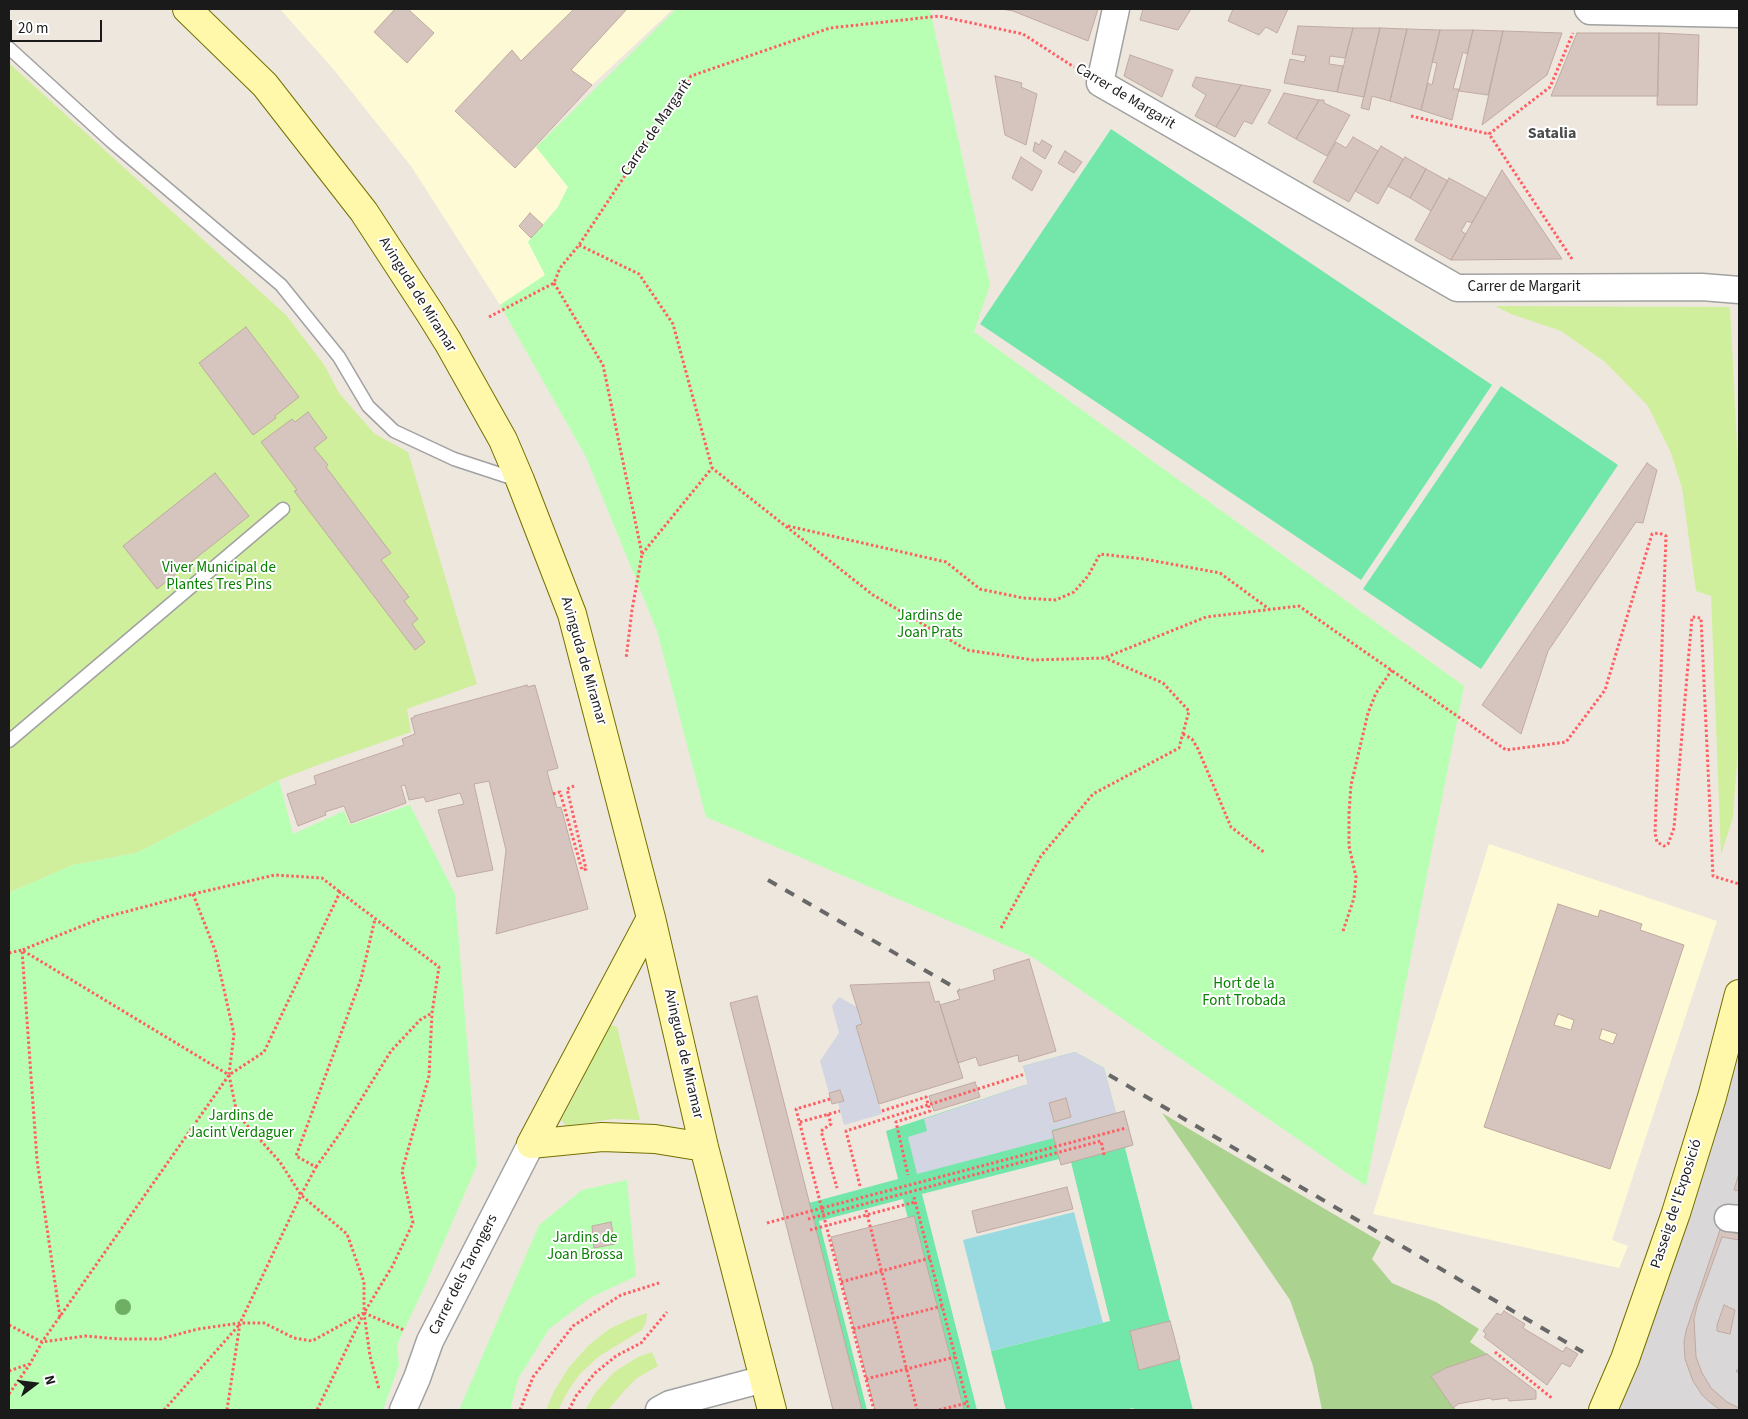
<!DOCTYPE html>
<html>
<head>
<meta charset="utf-8">
<style>
  body { margin:0 }
  #map { position:relative; width:1748px; height:1419px; overflow:hidden; background:#eee7de; font-family:"Source Sans 3",sans-serif }
  canvas { display:block }
  .frame { position:absolute; inset:0; border:10px solid #1a1a1a; pointer-events:none }
  .north { position:absolute; left:10px; top:1359px; width:50px; height:50px; -webkit-text-stroke:4px #fff; paint-order:stroke; rotate:75deg; font-size:14px; font-weight:700; line-height:20px; text-align:center; color:#1a1a1a }
  .north::after { content:''; display:block; margin:auto; width:18px; height:22px; background:#1a1a1a; clip-path:polygon(50% 0,100% 100%,50% 72%,0 100%) }
  .scale { position:absolute; left:10px; top:20px; width:92px; height:22px; box-sizing:border-box; border:2px solid #1a1a1a; border-top:0; padding-left:6px; font-size:15px; line-height:18px; white-space:nowrap; color:#1a1a1a; -webkit-text-stroke:4px #fff; paint-order:stroke }
</style>
</head>
<body>
<div id="map">
<canvas width="1748" height="1419"></canvas>
<div class="frame"></div>
<div class="north">N</div>
<div class="scale">20 m</div>
</div>
<script>
const context = document.querySelector('canvas').getContext('2d');
context.lineJoin = 'round';
function paint(path, color) {
  context.fillStyle = color;
  context.fill(path, 'evenodd');
}
function poly(rows) {
  const path = new Path2D();
  for (const r of rows) {
    path.moveTo(r[0], r[1]);
    for (let i = 2; i < r.length; i += 2) path.lineTo(r[i], r[i + 1]);
  }
  return path;
}
function trace(path, color, width, dash) {
  context.strokeStyle = color;
  context.lineWidth = width;
  context.lineCap = dash ? 'butt' : 'round';
  context.setLineDash(dash || []);
  context.stroke(path);
}
function write(font, color, halo, rows, align = 'center') {
  context.font = font + ' "Source Sans 3",sans-serif';
  context.lineWidth = 4;
  context.setLineDash([]);
  context.textBaseline = 'middle';
  context.strokeStyle = halo;
  context.fillStyle = color;
  for (const [text, x, y, turn = 0] of rows) {
    context.save();
    context.translate(x, y);
    context.rotate((+turn || 0) * Math.PI / 180);
    context.textAlign = isNaN(turn) ? turn : align;
    if (halo) context.strokeText(text, 0, 0);
    context.fillText(text, 0, 0);
    context.restore();
  }
}
paint(poly([
  [1739,994,1739,1410,1603,1410]
]), '#d9d7d7');
paint(poly([
  [280,9,673,9,592,85,536,146,568,187,558,207,531,238,545,275,500,305,411,166,335,71],
  [1489,844,1717,921,1612,1240,1628,1246,1619,1268,1373,1214]
]), '#fffad6');
paint(poly([
  [9,63,286,315,325,366,339,393,375,434,408,452,477,684,407,709,411,732,323,763,279,780,137,853,73,865,9,893],
  [1495,306,1730,307,1739,485,1739,736,1733,817,1721,855,1711,596,1696,591,1682,488,1671,453,1648,406,1605,362,1561,331,1511,314],
  [605,1022,617,1027,640,1120,613,1119,566,1126,561,1120,581,1083],
  [647,1313,646,1322,642,1330,598,1357,579,1375,568,1391,558,1410,546,1410,553,1393,569,1367,589,1345,609,1329,630,1319],
  [652,1352,658,1366,637,1378,624,1391,608,1410,585,1410,596,1392,614,1372,638,1357]
]), '#d0ef9d');
paint(poly([
  [1162,1113,1381,1242,1372,1259,1392,1283,1436,1302,1479,1329,1470,1342,1487,1354,1446,1368,1431,1376,1456,1410,1322,1410,1313,1366,1290,1300]
]), '#abd28e');
paint(poly([
  [676,9,930,9,990,285,974,332,1464,686,1366,1186,1031,956,706,817,657,631,586,457,500,305,545,275,528,242,558,207,568,187,536,147],
  [279,780,293,834,344,811,350,825,410,805,455,894,477,1165,423,1290,397,1345,399,1365,383,1410,9,1410,9,893,73,865,137,853],
  [627,1180,636,1276,590,1298,549,1329,518,1379,510,1410,459,1410,539,1225,582,1190]
]), '#b8ffb4');
paint(poly([
  [1111,129,1492,385,1361,580,980,324],
  [1501,386,1618,465,1481,669,1363,589],
  [1075,1052,1104,1068,1116,1113,1124,1111,1133,1145,1125,1148,1193,1410,1134,1410,1133,1408,1124,1410,1006,1410,991,1351,1110,1321,1071,1162,1059,1159,922,1194,977,1410,956,1410,903,1199,819,1221,867,1410,833,1410,783,1210,898,1179,886,1131,1028,1084,1023,1066]
]), '#73e6aa');
paint(poly([
  [839,997,857,1007,862,1024,856,1027,882,1114,844,1125,838,1103,843,1101,841,1090,829,1093,820,1061,839,1033,832,1006],
  [1075,1052,1104,1068,1116,1113,1052,1130,1054,1138,917,1174,908,1137,927,1131,924,1119,1028,1084,1023,1066]
]), '#d3d5e3');
paint(poly([
  [1074,1212,1103,1323,991,1351,963,1240]
]), '#99dae1');
const building = poly([
  [395,9,408,9,434,33,407,63,374,32,395,9],
  [574,9,627,9,571,70,592,85,515,168,455,111,512,50,521,61,574,9],
  [1001,9,1098,9,1088,41,1013,11,1001,9],
  [1143,9,1191,9,1178,30,1140,20,1143,9],
  [1233,9,1288,9,1277,33,1266,27,1259,35,1228,21,1233,9],
  [1298,26,1353,28,1345,58,1330,56,1329,64,1343,66,1337,92,1284,83,1290,59,1304,62,1306,56,1292,54,1298,26],
  [1353,28,1380,28,1364,97,1337,92,1353,28],
  [1380,28,1407,29,1390,101,1372,96,1369,110,1361,108,1380,28],
  [1407,29,1440,30,1421,110,1390,101,1407,29],
  [1440,30,1473,30,1467,54,1463,52,1453,89,1459,89,1452,120,1421,110,1428,83,1432,85,1437,63,1432,62,1440,30],
  [1473,30,1503,31,1488,95,1459,91,1473,30],
  [1503,31,1562,33,1547,75,1482,125,1503,31],
  [1577,33,1659,33,1658,96,1551,96,1577,33],
  [1659,33,1699,35,1697,105,1657,105,1659,33],
  [1130,55,1173,70,1162,97,1124,76,1130,55],
  [995,76,1022,83,1021,87,1037,94,1026,145,1005,135,995,76],
  [1196,77,1241,85,1216,127,1195,116,1206,95,1192,86,1196,77],
  [1241,85,1271,90,1252,124,1244,121,1235,137,1216,127,1241,85],
  [1284,93,1319,100,1296,139,1268,123,1284,93],
  [1319,100,1324,100,1324,103,1350,115,1327,156,1296,139,1319,100],
  [1353,137,1378,151,1349,202,1313,182,1336,142,1346,148,1353,137],
  [1042,140,1052,146,1045,159,1033,151,1035,142,1039,145,1042,140],
  [1381,146,1403,159,1378,204,1355,191,1381,146],
  [1065,151,1082,162,1074,173,1058,163,1065,151],
  [1021,157,1042,171,1032,191,1012,178,1021,157],
  [1405,157,1426,169,1410,198,1388,186,1405,157],
  [1426,169,1448,181,1431,211,1410,198,1426,169],
  [1502,170,1562,259,1451,260,1502,170],
  [1449,178,1486,198,1472,223,1467,221,1461,231,1466,234,1451,260,1415,240,1449,178],
  [530,213,543,225,531,238,519,226,530,213],
  [246,327,299,397,275,416,276,418,253,435,199,363,246,327],
  [308,412,327,438,314,448,328,465,326,467,391,553,381,560,409,597,404,601,418,619,412,624,425,642,415,650,294,491,297,490,261,442,292,419,295,422,308,412],
  [1647,463,1657,470,1643,523,1636,522,1548,651,1521,734,1482,705,1647,463],
  [215,473,249,516,157,589,123,546,215,473],
  [527,685,527,687,535,685,558,768,547,771,557,808,561,807,588,909,496,934,506,850,489,781,474,784,493,870,457,877,438,810,464,804,460,793,426,802,424,797,409,800,405,785,401,786,406,803,351,823,344,806,325,812,326,815,298,826,287,794,316,784,314,776,404,745,402,739,415,734,411,718,414,718,414,716,527,685],
  [1558,904,1598,917,1600,910,1642,924,1640,930,1684,945,1610,1169,1484,1127,1558,904],
  [1558,1014,1574,1020,1571,1030,1554,1025,1558,1014],
  [1602,1029,1617,1034,1613,1044,1599,1039,1602,1029],
  [1029,959,1056,1051,1019,1062,1018,1055,979,1066,976,1057,958,1063,940,1005,960,999,957,991,995,980,993,970,1029,959],
  [929,982,935,1002,939,1001,940,1005,963,1078,879,1104,856,1026,862,1024,850,985,929,982],
  [757,996,862,1410,833,1410,730,1003,757,996],
  [975,1082,980,1097,934,1111,929,1096,975,1082],
  [840,1090,844,1101,832,1104,829,1093,840,1090],
  [1066,1098,1071,1117,1054,1122,1049,1103,1066,1098],
  [1124,1111,1133,1145,1061,1165,1052,1131,1124,1111],
  [1739,1173,1739,1191,1734,1190,1739,1173],
  [1067,1187,1073,1209,977,1233,972,1211,1067,1187],
  [914,1216,964,1410,875,1410,831,1237,914,1216],
  [611,1222,615,1244,594,1248,592,1226,611,1222],
  [1720,1230,1739,1234,1739,1368,1736,1371,1739,1374,1739,1410,1720,1410,1711,1403,1702,1395,1693,1381,1685,1359,1684,1342,1686,1331,1720,1230],
  [1724,1305,1735,1310,1730,1334,1717,1331,1717,1325,1724,1305],
  [1722,1237,1739,1240,1739,1408,1727,1402,1711,1388,1702,1373,1696,1357,1694,1319,1697,1306,1722,1237],
  [1504,1311,1525,1324,1523,1328,1563,1352,1566,1347,1578,1354,1570,1367,1562,1363,1547,1385,1484,1337,1486,1334,1483,1331,1497,1313,1501,1315,1504,1311],
  [1170,1321,1180,1359,1139,1370,1130,1331,1170,1321],
  [1487,1354,1536,1391,1536,1399,1509,1401,1508,1398,1492,1400,1490,1398,1458,1404,1453,1408,1431,1376,1446,1368,1487,1354]
]);
paint(building, '#d5c5be');
trace(building, '#c0aaa0', 1);
const lane = poly([
  [9,48,112,142,281,285,339,357,368,406,394,431,454,459,518,480],
  [9,741,283,509]
]);
const street = poly([
  [1116,9,1100,83,1457,288,1702,287,1739,290],
  [1588,9,1590,11,1739,14],
  [1728,1218,1739,1219],
  [403,1410,417,1378,430,1341,531,1144],
  [659,1410,670,1404,764,1379]
]);
const secondary = poly([
  [187,9,265,85,364,212,430,313,448,342,503,440,520,480,572,614,651,918,704,1147,772,1410],
  [531,1144,651,918],
  [531,1144,602,1137,655,1139,704,1147],
  [1603,1410,1625,1359,1676,1213,1712,1097,1739,994]
]);
trace(lane, '#a1a1a1', 15);
trace(street, '#a1a1a1', 29);
trace(secondary, '#737000', 30);
trace(poly([
  [1411,116,1489,134],
  [579,245,639,274,673,324,712,468],
  [1572,259,1489,134,1550,87,1573,33],
  [554,283,603,365,642,554,632,610,626,659],
  [489,317,554,283,560,268,579,245,691,76,830,28,939,16,1023,34,1074,67],
  [788,526,946,562,980,589,1023,598,1056,600,1074,592,1088,576,1100,554,1144,559,1220,573,1269,609],
  [642,554,712,468,873,595,967,650,1033,660,1104,658,1206,617,1299,606,1506,750,1566,742,1605,690,1652,534,1659,533,1666,536,1655,833,1657,842,1664,846,1668,844,1674,828,1692,617,1701,618,1713,876,1739,884],
  [1183,734,1192,739,1198,749,1231,827,1265,853],
  [553,794,560,792,582,870,586,869,567,789,574,786],
  [193,894,215,950,234,1034,229,1074],
  [1001,928,1041,856,1093,794,1179,748,1189,711,1163,683,1105,658],
  [1343,931,1354,898,1356,877,1349,846,1349,813,1351,785,1368,713,1376,693,1392,670],
  [9,953,22,950,229,1075,237,1114,280,1162,301,1195,347,1234,364,1282,364,1313,370,1356,379,1389],
  [830,1099,796,1109,874,1410],
  [882,1111,926,1097,930,1111,896,1122,908,1175],
  [828,1114,831,1124,821,1131,837,1188],
  [800,1122,840,1111],
  [316,1167,341,1132,391,1051,420,1020,432,1013],
  [860,1186,846,1131,1025,1074],
  [914,1197,969,1410],
  [866,1210,917,1410],
  [808,1219,1101,1141,1104,1155],
  [767,1223,822,1208],
  [810,1230,915,1202],
  [841,1282,930,1258],
  [364,1313,404,1330],
  [60,1317,37,1160,22,950,102,918,193,894,275,875,322,878,340,892],
  [9,1325,42,1342,85,1336,119,1339,160,1339,198,1329,240,1323,264,1323,294,1338,312,1341,363,1313],
  [853,1329,942,1306],
  [1495,1352,1553,1399],
  [9,1371,29,1364],
  [866,1379,955,1357],
  [9,1394,30,1364,42,1342,229,1075,264,1052,340,892,439,967,432,1013,429,1076,402,1171,413,1223,393,1265,364,1313,317,1410],
  [164,1410,240,1324],
  [227,1410,240,1323,301,1195,316,1167,296,1156,361,979,375,919],
  [520,1410,533,1377,573,1326,621,1295,659,1283],
  [569,1410,576,1396,595,1373,616,1356,641,1343,667,1312],
  [939,1410,967,1403]
]), '#ff5e63', 3, [2.5, 2.5]);
trace(lane, '#fff', 12);
trace(street, '#fff', 26);
trace(secondary, '#fff8ab', 28);
trace(poly([
  [768,880,959,990],
  [1109,1075,1583,1352]
]), '#686868', 4, [10, 10]);
trace(poly([
  [822,1208,1126,1128]
]), '#ff5e63', 3, [2.5, 2.5]);
context.fillStyle = '#6faf64';
for (const [x, y] of [
  [123,1307]
]) {
  context.beginPath();
  context.arc(x, y, 8, 0, 2 * Math.PI);
  context.fill();
}
write('15px', '#1a1a1a', '#fff', [
  ["Carrer de Margarit",1125,97,31],
  ["Carrer de Margarit",657,128,-56],
  ["Carrer de Margarit",1524,288],
  ["Avinguda de Miramar",417,295,58],
  ["Avinguda de Miramar",583,661,74],
  ["Avinguda de Miramar",683,1054,77],
  ["Passeig de l'Exposició",1677,1204,-72],
  ["Carrer dels Tarongers",464,1275,-63]
]);
write('15px', '#078100', '#fff', [
  ["Viver Municipal de",219,569],
  ["Plantes Tres Pins",219,586],
  ["Jardins de",930,617],
  ["Joan Prats",930,634],
  ["Hort de la",1244,985],
  ["Font Trobada",1244,1002],
  ["Jardins de",241,1117],
  ["Jacint Verdaguer",241,1134],
  ["Jardins de",585,1239],
  ["Joan Brossa",585,1256]
]);
write('bold 16px', '#4d4d4d', '#fff', [
  ["Satalia",1552,134]
]);
</script>
</body>
</html>
